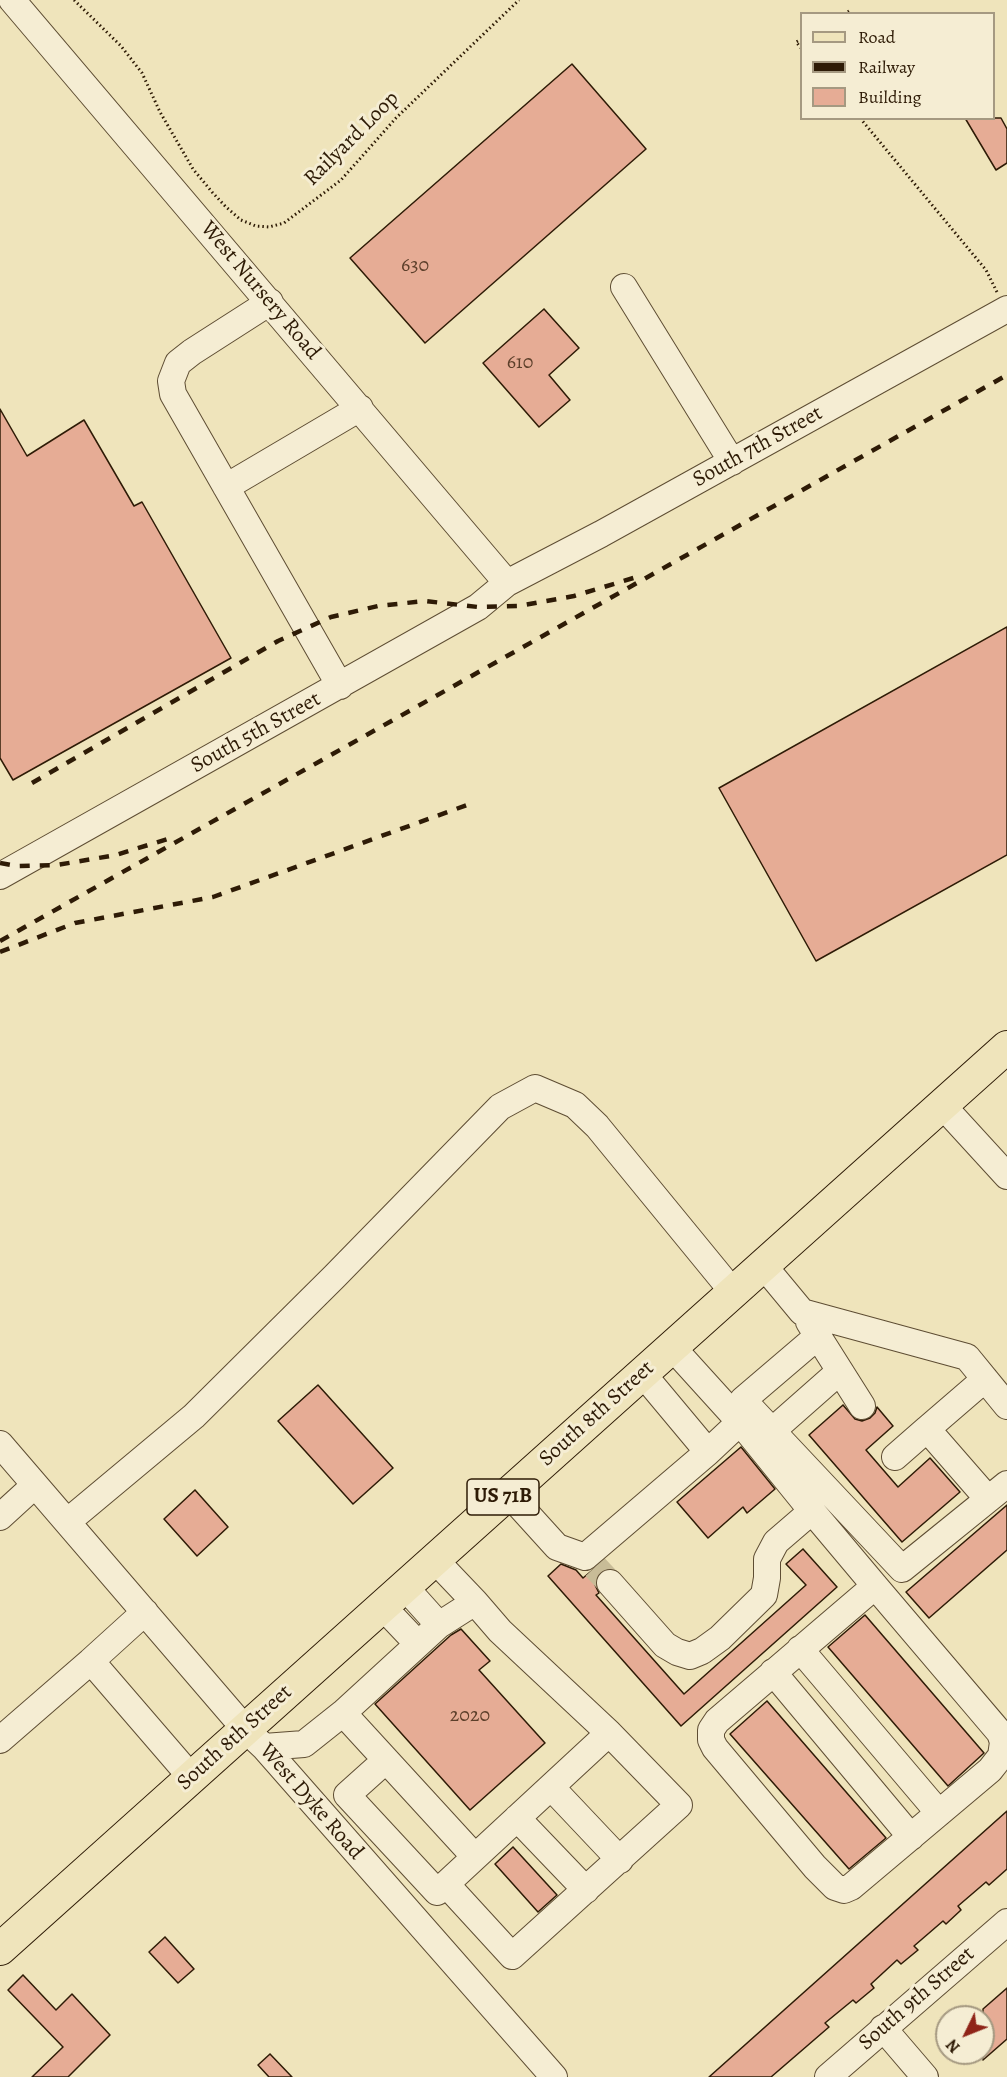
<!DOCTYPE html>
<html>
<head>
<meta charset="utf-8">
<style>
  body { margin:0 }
  #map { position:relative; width:1007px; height:2077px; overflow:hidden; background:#efe4bb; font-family:Alegreya,serif }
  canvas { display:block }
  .legend { position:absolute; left:800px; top:12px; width:195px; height:108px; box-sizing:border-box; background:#f5edd3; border:2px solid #a59981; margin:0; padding:8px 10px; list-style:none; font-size:18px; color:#2e1b06 }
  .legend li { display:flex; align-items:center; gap:12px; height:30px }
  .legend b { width:30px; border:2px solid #a59981 }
  .north { position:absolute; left:935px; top:2005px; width:60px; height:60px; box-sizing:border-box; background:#f5edd3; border:2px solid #a59981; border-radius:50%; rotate:227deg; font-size:16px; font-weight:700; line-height:24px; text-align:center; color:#2e1b06 }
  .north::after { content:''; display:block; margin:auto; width:21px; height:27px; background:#8f2418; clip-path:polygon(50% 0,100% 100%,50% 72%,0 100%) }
</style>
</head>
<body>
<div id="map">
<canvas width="1007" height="2077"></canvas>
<ul class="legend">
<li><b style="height:8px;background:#efe4bb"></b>Road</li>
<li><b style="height:8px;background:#2e1b06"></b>Railway</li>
<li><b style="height:16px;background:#e6ac95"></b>Building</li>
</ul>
<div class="north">N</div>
</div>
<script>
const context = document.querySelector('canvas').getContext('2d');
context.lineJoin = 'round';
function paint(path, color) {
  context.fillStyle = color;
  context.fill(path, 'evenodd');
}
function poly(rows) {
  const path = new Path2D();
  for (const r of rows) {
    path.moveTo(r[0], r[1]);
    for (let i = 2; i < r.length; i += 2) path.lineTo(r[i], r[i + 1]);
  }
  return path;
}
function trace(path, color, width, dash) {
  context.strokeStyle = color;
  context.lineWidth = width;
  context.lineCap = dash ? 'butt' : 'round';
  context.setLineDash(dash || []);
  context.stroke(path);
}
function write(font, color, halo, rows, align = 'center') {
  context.font = font + ' Alegreya,serif';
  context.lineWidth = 6;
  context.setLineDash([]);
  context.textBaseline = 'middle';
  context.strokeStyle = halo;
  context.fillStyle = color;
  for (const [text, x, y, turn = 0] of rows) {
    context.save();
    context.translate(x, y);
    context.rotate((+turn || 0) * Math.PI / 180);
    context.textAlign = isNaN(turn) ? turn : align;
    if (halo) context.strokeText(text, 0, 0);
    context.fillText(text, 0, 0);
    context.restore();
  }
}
const building = poly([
  [572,64,646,149,425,343,350,258,572,64],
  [965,118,1001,118,1007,129,1007,163,996,170,965,118],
  [544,309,579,348,549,375,570,400,539,427,483,363,544,309],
  [0,409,27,456,84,420,134,506,142,502,231,658,13,780,0,758,0,409],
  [1007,627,1007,855,816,961,719,788,1007,627],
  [318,1385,393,1468,353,1504,278,1421,318,1385],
  [843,1405,855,1419,862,1421,870,1418,875,1413,877,1407,893,1426,866,1450,898,1487,930,1458,960,1492,902,1542,809,1435,843,1405],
  [741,1447,775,1489,747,1513,743,1507,708,1538,677,1502,741,1447],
  [195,1490,228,1527,197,1556,164,1519,195,1490],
  [1007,1505,1007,1550,929,1618,906,1592,1007,1505],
  [803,1549,837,1587,681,1726,548,1576,561,1564,576,1570,583,1578,601,1563,607,1568,601,1571,596,1578,595,1585,599,1593,596,1595,684,1694,806,1585,786,1564,803,1549],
  [865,1615,984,1753,948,1786,828,1647,865,1615],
  [461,1629,490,1661,479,1670,545,1743,470,1810,375,1704,451,1635,461,1629],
  [767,1701,886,1838,849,1869,730,1734,767,1701],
  [1007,1811,1007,1869,989,1885,986,1882,958,1906,961,1910,946,1924,943,1921,914,1946,918,1950,901,1964,897,1960,871,1984,874,1988,856,2003,853,2000,825,2023,829,2027,771,2077,709,2077,1007,1811],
  [513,1847,557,1895,538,1912,495,1864,513,1847],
  [165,1937,194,1969,178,1983,149,1952,165,1937],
  [23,1975,56,2010,72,1994,110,2035,68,2077,32,2077,63,2047,8,1990,23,1975],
  [1007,1988,1007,2039,983,2060,983,2009,1007,1988],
  [270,2054,292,2077,269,2077,258,2065,270,2054]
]);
paint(building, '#e6ac95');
trace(building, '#2e1b06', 1.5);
trace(poly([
  [595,1567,610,1583]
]), '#c8bc97', 26, [26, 13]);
const minor = poly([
  [12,0,507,583],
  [624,287,732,462],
  [270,302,192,352,178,363,171,381,173,394,340,686],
  [226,487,360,408],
  [0,876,478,607,507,583,601,534,1007,309],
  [942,1105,1007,1176],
  [763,1265,802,1312,967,1357,1007,1406],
  [809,1322,862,1406],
  [818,1336,743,1400,902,1569,1007,1484],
  [672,1347,740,1422,708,1452],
  [985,1379,927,1429,988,1499],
  [772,1431,840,1371],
  [0,1444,245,1729,264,1747,554,2077],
  [895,1457,927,1429],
  [508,1493,557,1547,585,1557,708,1452,642,1373],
  [812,1511,875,1586,1000,1733,1003,1742,1001,1756,990,1770,851,1887,844,1890,835,1887,815,1867,715,1748,711,1740,711,1730,717,1721,875,1586],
  [0,1517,35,1485],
  [67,1522,194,1416,335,1276,500,1107,535,1088,575,1105,597,1126,733,1292],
  [610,1583,665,1645,677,1652,690,1656,702,1651,720,1638,764,1595,767,1578,767,1559,776,1542,812,1511,740,1422],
  [404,1586,439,1625],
  [475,1602,500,1631,609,1733,679,1805,512,1956,446,1884,609,1733],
  [382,1606,418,1644],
  [145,1612,91,1661,191,1777],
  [800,1649,939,1813],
  [773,1672,911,1837],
  [343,1713,475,1857],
  [0,1740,91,1661],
  [264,1747,304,1744,343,1713,439,1625,475,1602,434,1559],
  [386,1760,347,1795,437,1892],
  [551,1787,620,1860],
  [517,1818,586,1890],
  [883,2028,925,2077],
  [828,2077,1007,1922]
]);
const major = poly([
  [0,1949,1007,1047]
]);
trace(minor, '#5e4d33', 28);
trace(major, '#2e1b06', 34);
trace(poly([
  [74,0,121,46,142,73,160,112,193,169,212,192,226,207,241,220,256,226,269,227,284,223,341,180,396,118,519,0],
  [844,14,849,11],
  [802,39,796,42,802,49],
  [860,118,986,270,997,292]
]), '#2e1b06', 3, [1.5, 3]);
trace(minor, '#f5edd3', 26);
trace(major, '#efe4bb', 32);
trace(poly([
  [32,783,278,641,331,617,378,606,425,601,478,607,519,606,574,596,640,576],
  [0,863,17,866,57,865,116,855,174,837],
  [0,941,1007,375],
  [0,952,75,923,213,897,467,805]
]), '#2e1b06', 4.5, [10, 10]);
write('20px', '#5c3f2a', null, [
  ["630",415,266],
  ["610",520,363],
  ["2020",470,1716]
]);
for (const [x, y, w] of [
  [503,1497,72]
]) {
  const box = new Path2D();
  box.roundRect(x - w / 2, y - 18, w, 36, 4.5);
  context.fillStyle = '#f5edd3';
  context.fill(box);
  trace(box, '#2e1b06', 1.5);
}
write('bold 21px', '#2e1b06', null, [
  ["US 71B",503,1497]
]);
write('22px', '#2e1b06', '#f5edd3', [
  ["Railyard Loop",352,139,-45],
  ["West Nursery Road",260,291,50],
  ["South 7th Street",758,447,-29],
  ["South 5th Street",256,733,-29],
  ["South 8th Street",597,1414,-42],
  ["South 8th Street",235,1738,-42],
  ["West Dyke Road",311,1802,49],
  ["South 9th Street",917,1999,-41]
]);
</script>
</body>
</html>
